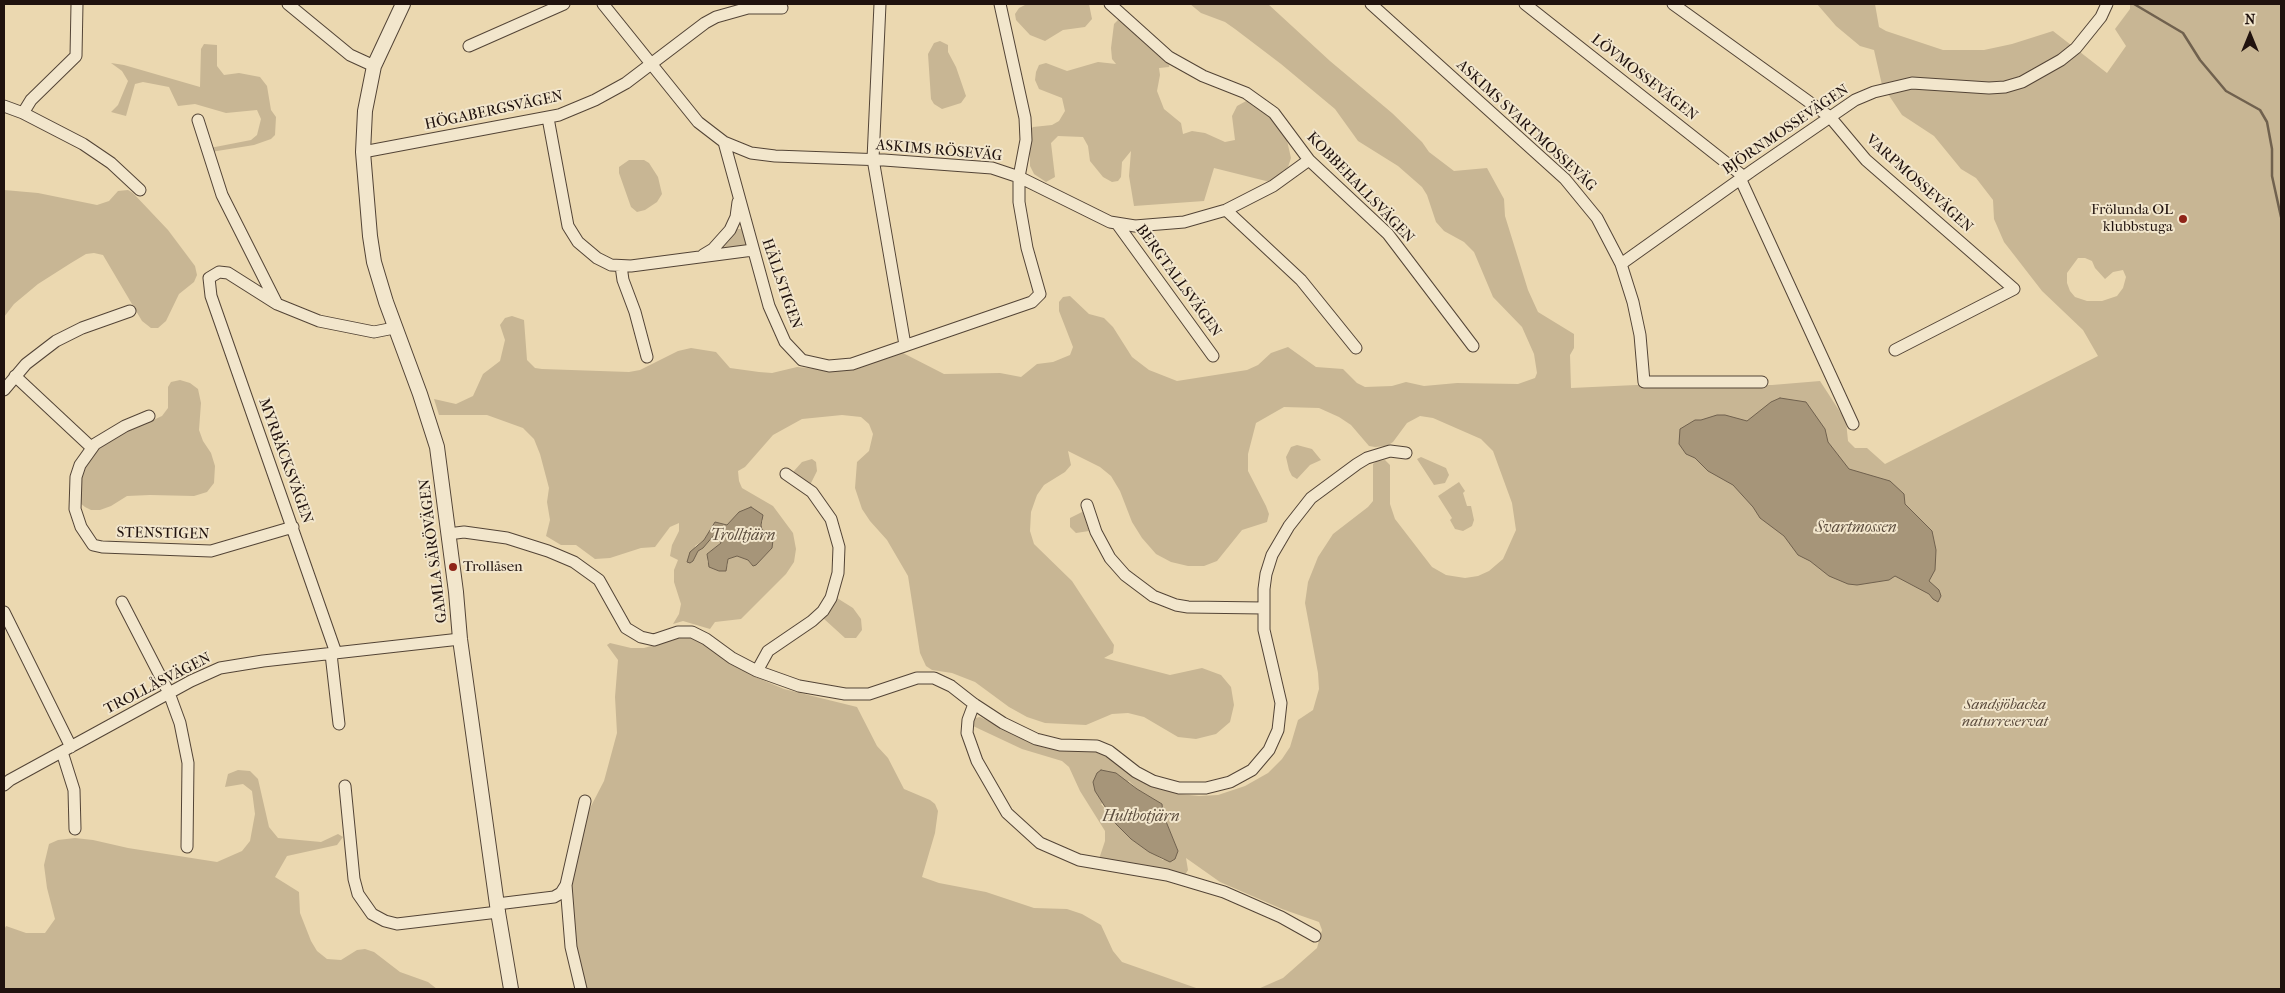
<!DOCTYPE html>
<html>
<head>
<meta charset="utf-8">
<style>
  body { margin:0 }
  #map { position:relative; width:2285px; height:993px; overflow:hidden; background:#ebd8b0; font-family:"IM FELL French Canon",serif }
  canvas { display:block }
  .frame { position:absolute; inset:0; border:5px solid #20120e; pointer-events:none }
  .north { position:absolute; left:2225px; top:10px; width:50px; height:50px; -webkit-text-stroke:4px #f2e6cc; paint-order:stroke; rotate:0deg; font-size:14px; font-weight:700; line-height:20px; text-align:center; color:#20120e }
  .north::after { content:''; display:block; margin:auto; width:18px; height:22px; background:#20120e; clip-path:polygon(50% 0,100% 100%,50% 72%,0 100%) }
</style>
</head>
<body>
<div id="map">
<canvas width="2285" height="993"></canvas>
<div class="frame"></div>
<div class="north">N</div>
</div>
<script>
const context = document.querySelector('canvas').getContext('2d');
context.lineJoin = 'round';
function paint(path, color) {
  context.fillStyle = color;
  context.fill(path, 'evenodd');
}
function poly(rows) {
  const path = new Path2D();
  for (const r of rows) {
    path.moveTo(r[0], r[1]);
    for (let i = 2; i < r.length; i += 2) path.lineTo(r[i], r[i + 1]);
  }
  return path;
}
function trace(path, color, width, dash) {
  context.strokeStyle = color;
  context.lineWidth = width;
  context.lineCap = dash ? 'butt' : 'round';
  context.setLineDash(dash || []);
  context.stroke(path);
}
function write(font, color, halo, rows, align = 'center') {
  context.font = font + ' "IM FELL French Canon",serif';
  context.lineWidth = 4;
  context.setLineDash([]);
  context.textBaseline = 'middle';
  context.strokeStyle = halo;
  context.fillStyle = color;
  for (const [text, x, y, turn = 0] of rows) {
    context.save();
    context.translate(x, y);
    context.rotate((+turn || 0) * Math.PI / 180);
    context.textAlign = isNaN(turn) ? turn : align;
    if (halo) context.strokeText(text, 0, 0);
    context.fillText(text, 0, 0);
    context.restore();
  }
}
paint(poly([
  [1027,4,1089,4,1092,19,1085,27,1063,30,1045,41,1030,35,1016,20,1015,14,1019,8],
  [1190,4,1268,4,1330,61,1392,113,1422,142,1429,152,1454,171,1487,168,1504,199,1505,216,1528,290,1538,312,1574,334,1574,348,1570,355,1571,388,1636,385,1772,385,1820,381,1846,421,1848,441,1855,448,1867,448,1885,464,2098,356,2083,330,2042,291,2004,242,1994,219,1993,200,1976,178,1961,169,1934,136,1902,115,1882,85,1874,50,1860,46,1836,26,1817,4,1875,4,1879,27,1886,31,1943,50,1984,50,2012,44,2053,31,2107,73,2126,46,2115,29,2130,9,2130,4,2281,4,2281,989,1258,989,1283,978,1317,948,1322,930,1319,922,1282,909,1220,882,1186,858,1188,870,1185,875,1099,859,1105,841,1105,831,1080,791,1069,767,1062,761,1022,749,973,726,975,718,980,717,1043,747,1065,751,1082,750,1098,752,1105,755,1133,777,1154,786,1179,794,1199,796,1218,795,1245,786,1268,773,1282,759,1290,747,1298,720,1313,710,1319,689,1318,673,1305,603,1308,582,1318,557,1333,534,1368,507,1373,501,1373,464,1377,461,1385,460,1390,465,1390,504,1395,519,1432,567,1446,575,1465,578,1478,576,1489,571,1503,559,1516,530,1512,503,1493,451,1481,439,1433,418,1420,416,1407,423,1393,442,1387,446,1375,447,1369,446,1351,425,1339,417,1319,408,1284,407,1256,423,1248,454,1248,471,1266,506,1269,514,1267,522,1242,530,1217,561,1204,566,1188,566,1171,562,1156,554,1142,538,1132,522,1120,491,1111,476,1100,467,1068,451,1071,465,1065,472,1044,485,1037,495,1031,512,1030,531,1034,544,1072,581,1114,645,1113,653,1104,658,1170,675,1202,668,1221,675,1231,687,1234,705,1230,722,1216,734,1196,739,1178,737,1144,717,1128,713,1112,714,1086,725,1045,723,1027,717,1009,707,975,682,952,673,932,670,926,666,920,653,908,576,887,540,870,521,862,509,855,488,857,462,869,451,873,434,869,424,861,417,842,415,802,419,773,435,745,467,738,471,739,481,742,488,773,506,793,533,796,549,794,562,786,574,741,619,715,622,710,629,683,621,673,624,679,614,681,604,674,582,674,570,678,560,670,556,672,545,679,531,679,523,670,527,655,547,641,548,610,558,595,559,576,545,561,545,546,536,550,520,547,502,549,488,540,454,534,439,523,428,487,415,439,415,434,399,456,404,473,396,483,374,500,361,505,340,500,325,505,318,512,316,524,320,527,360,535,368,542,369,629,372,640,370,678,351,691,348,716,352,730,368,759,372,772,373,797,367,828,370,901,352,944,374,1000,373,1021,377,1037,364,1053,362,1070,355,1073,347,1059,311,1059,302,1063,297,1070,296,1089,314,1104,318,1113,327,1132,357,1149,370,1177,381,1247,370,1258,365,1271,353,1288,347,1316,367,1343,369,1357,383,1365,387,1392,386,1406,382,1424,386,1457,383,1518,384,1535,378,1537,373,1534,354,1522,327,1493,297,1474,252,1464,242,1444,231,1436,222,1427,195,1422,187,1398,166,1358,141,1335,109,1281,64,1235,29,1225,22,1201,13],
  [2078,258,2085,258,2092,261,2095,268,2105,279,2113,272,2123,270,2126,277,2123,288,2117,296,2102,301,2087,301,2075,297,2070,291,2067,283,2067,273],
  [739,512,763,520,761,525,762,530,769,532,772,548,756,565,753,566,748,560,737,556,728,559,728,565,719,571,707,562,707,554,721,543,718,537,714,535,694,555,695,546,704,540,715,523,727,525],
  [1129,781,1137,789,1162,804,1163,814,1178,851,1163,860,1131,839,1101,804],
  [1118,20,1124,22,1158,54,1170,63,1169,67,1159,68,1160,75,1157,91,1164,109,1181,123,1183,134,1192,131,1205,133,1225,142,1235,140,1232,116,1237,106,1248,100,1275,121,1286,136,1291,158,1288,167,1270,182,1214,168,1204,201,1134,206,1129,176,1131,151,1122,162,1121,177,1118,181,1112,182,1103,177,1090,161,1088,146,1083,137,1058,136,1051,143,1055,177,1046,182,1034,174,1030,166,1030,130,1033,127,1052,125,1059,121,1065,111,1062,98,1039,89,1035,80,1036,72,1039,65,1046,63,1067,71,1098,62,1116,64,1112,59,1111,48,1114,24],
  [940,41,948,45,948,52,956,67,966,96,961,103,942,109,934,104,931,99,928,54,934,43],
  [204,44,217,45,217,66,224,75,239,73,260,77,267,86,271,110,276,117,275,135,271,139,254,145,211,152,210,148,251,140,257,135,261,119,257,110,226,113,195,104,178,106,169,87,143,82,135,84,126,116,111,112,118,105,128,81,122,71,111,63,124,65,200,87,201,49],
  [629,160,644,160,649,163,658,177,662,194,657,202,645,210,637,212,631,207,619,173,619,167],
  [4,190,38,193,97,205,109,201,118,191,128,190,133,193,168,230,195,266,197,275,194,282,179,294,166,321,158,328,151,328,142,321,103,255,94,253,86,254,71,263,38,284,14,304,4,317],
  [737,229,743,229,747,241,746,246,719,251],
  [180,380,190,383,198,389,201,403,199,430,203,441,211,453,215,466,214,483,207,492,194,496,150,495,127,496,111,506,100,510,91,510,85,507,80,503,80,475,94,450,109,440,162,416,168,408,168,387,171,382],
  [1297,445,1312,449,1321,460,1310,465,1297,479,1292,476,1289,470,1286,457,1291,447],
  [1421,457,1446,468,1449,475,1445,483,1434,485,1417,459],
  [812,459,816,462,817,471,810,485,793,472,802,462],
  [1459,482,1465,491,1463,493,1467,506,1471,506,1474,520,1472,526,1463,531,1455,529,1450,520,1452,518,1438,496],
  [1084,511,1089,531,1076,533,1070,527,1070,518],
  [837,598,853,608,861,619,862,630,856,638,845,638,823,618],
  [684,637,693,638,701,641,723,659,753,676,784,689,857,707,877,746,888,758,904,789,930,800,935,804,938,811,935,833,922,877,939,883,986,892,1034,908,1067,909,1082,914,1101,925,1113,951,1122,962,1199,989,584,989,575,945,570,884,588,812,604,781,617,733,615,697,618,660,607,645,610,643,631,648,644,648],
  [238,770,250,771,258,779,269,827,278,838,321,842,338,834,343,837,337,845,287,856,275,877,299,892,300,913,311,941,317,951,327,959,341,960,357,950,365,949,374,952,400,972,428,982,437,989,4,989,4,930,6,926,26,933,45,933,55,919,47,888,44,865,49,844,58,840,75,838,93,840,128,848,217,862,242,851,250,841,255,814,252,791,243,784,225,787,228,774]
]), '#c8b694');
const water = poly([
  [1780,398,1806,402,1825,429,1828,442,1849,469,1890,481,1904,494,1905,504,1932,531,1936,550,1935,570,1929,581,1939,590,1941,596,1938,602,1933,599,1929,594,1895,576,1889,580,1857,585,1848,584,1829,576,1810,561,1798,555,1784,536,1760,518,1753,507,1733,485,1708,471,1695,458,1686,454,1679,444,1680,429,1695,420,1701,420,1717,415,1725,415,1747,421,1771,402,1780,398],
  [751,507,763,515,761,525,762,530,769,532,773,540,772,548,756,565,753,566,748,560,737,556,728,559,726,571,719,571,709,567,707,554,721,543,718,537,714,535,703,548,698,551,693,561,690,563,687,562,690,552,704,540,715,522,727,525,739,512,751,507],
  [1101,770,1116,773,1137,789,1162,804,1163,814,1178,851,1175,859,1170,862,1149,852,1131,839,1116,824,1095,791,1093,782,1097,773,1101,770]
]);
paint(water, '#a69579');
trace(water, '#70614e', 1);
trace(poly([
  [2134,4,2183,33,2200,60,2226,91,2260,110,2267,122,2272,149,2272,176,2281,217]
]), '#70614e', 2.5);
const minor = poly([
  [288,4,350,55,374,66],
  [603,4,698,122,724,142,751,153,775,156,884,160,992,168,1019,177,1110,222,1135,226,1184,222,1226,210,1273,186,1309,160],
  [880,4,873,159,905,345],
  [1110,4,1169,57,1203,76,1246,93,1274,113,1309,160,1388,234,1473,346],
  [1371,4,1565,179,1597,218,1621,264,1633,302,1640,335,1644,382,1762,382],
  [1525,4,1743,176],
  [1673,4,1830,117,1866,160,2014,289,1895,350],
  [469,46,564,4],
  [4,106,23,113,83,144,111,163,140,190],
  [23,113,31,100,76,56,77,4],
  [548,118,568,226,578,242,597,258,611,265,631,266,753,250],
  [198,120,222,195,277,304],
  [724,142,769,306,785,342,802,360,829,366,852,364,1032,302,1040,294,1027,248,1019,202,1019,177,1026,140,1025,118,1000,4],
  [363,152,559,115,595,100,626,83,705,23,716,17,748,8,782,8],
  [1740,178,1853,424],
  [1226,210,1301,280,1356,348],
  [1118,225,1213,356],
  [703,255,713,249,730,230,736,217,738,202],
  [1621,264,1753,170,1855,100,1874,92,1912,83,1989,88,2005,87,2022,82,2061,60,2076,48,2101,17,2107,4],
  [621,266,623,280,635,312,647,357],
  [15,376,91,447],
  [4,390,26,364,56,341,82,328,130,311],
  [149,416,125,426,95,444,80,465,76,477,75,509,81,527,93,545,102,547,211,551,293,527],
  [1087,505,1096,532,1110,558,1125,575,1153,596,1176,605,1188,607,1263,608],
  [448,534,464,532,507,538,548,551,574,562,599,580,626,628,641,637,654,640,678,632,692,632,706,639,732,658,757,671,799,686,845,694,869,694,917,678,934,678,951,686,974,704,1003,723,1036,739,1060,745,1097,746,1109,751,1136,772,1153,781,1179,788,1206,788,1230,782,1252,770,1269,750,1278,730,1281,703,1264,630,1264,589,1266,574,1272,555,1289,526,1311,498,1357,464,1367,458,1390,451,1406,453],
  [122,602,169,693,180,723,188,763,187,847],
  [4,612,71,747],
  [336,653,211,296,209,278,219,272,228,273,277,304,319,321,374,332,394,328],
  [331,654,339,724],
  [757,671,768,651,812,621,823,611,831,598,838,573,839,547,831,519,812,492,786,474],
  [974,704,968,720,967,733,977,761,1007,813,1040,843,1079,860,1167,875,1224,892,1281,917,1315,936],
  [62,752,74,790,75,829],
  [4,785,10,780,191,681,220,668,263,661,460,639],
  [345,786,354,879,358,894,372,914,385,921,397,924,498,912],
  [497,904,554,897,561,893,566,885],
  [581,989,571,947,566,885,585,801]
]);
const tertiary = poly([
  [403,4,374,66,365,111,363,152,370,236,374,262,386,302,420,394,437,447,456,592,460,639,498,912,511,989]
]);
trace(minor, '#534436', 13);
trace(tertiary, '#534436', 16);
trace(minor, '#f2e6cc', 11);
trace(tertiary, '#f2e6cc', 14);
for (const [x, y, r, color] of [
  [2183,219,5,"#8f2418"],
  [453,567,5,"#8f2418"]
]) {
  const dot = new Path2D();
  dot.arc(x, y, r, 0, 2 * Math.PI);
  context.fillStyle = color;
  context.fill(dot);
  trace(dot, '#f2e6cc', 2);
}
write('15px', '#20120e', '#f2e6cc', [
  ["LÖVMOSSEVÄGEN",1644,78,38],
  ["HÖGABERGSVÄGEN",494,111,-12],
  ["ASKIMS SVARTMOSSEVÄG",1526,126,43],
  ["BJÖRNMOSSEVÄGEN",1786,130,-34],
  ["ASKIMS RÖSEVÄG",939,151,5],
  ["VARPMOSSEVÄGEN",1919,184,42],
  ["KOBBEHALLSVÄGEN",1360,188,46],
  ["BERGTALLSVÄGEN",1178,281,54],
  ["HÄLLSTIGEN",781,284,71],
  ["MYRBÄCKSVÄGEN",285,461,70],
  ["STENSTIGEN",163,534,1],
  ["GAMLA SÄRÖVÄGEN",434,551,-97],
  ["TROLLÅSVÄGEN",158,684,-27]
]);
write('15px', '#20120e', '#f2e6cc', [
  ["Frölunda OL",2173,210],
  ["klubbstuga",2173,227],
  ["Trollåsen",463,567,"left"]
], 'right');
write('italic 15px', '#5b4b3d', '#f2e6cc', [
  ["Sandsjöbacka",2005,705],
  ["naturreservat",2005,722]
]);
write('italic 16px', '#5c4d3e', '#f2e6cc', [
  ["Svartmossen",1856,528],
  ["Trolltjärn",743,536],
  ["Hultbotjärn",1141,817]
]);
</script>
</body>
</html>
